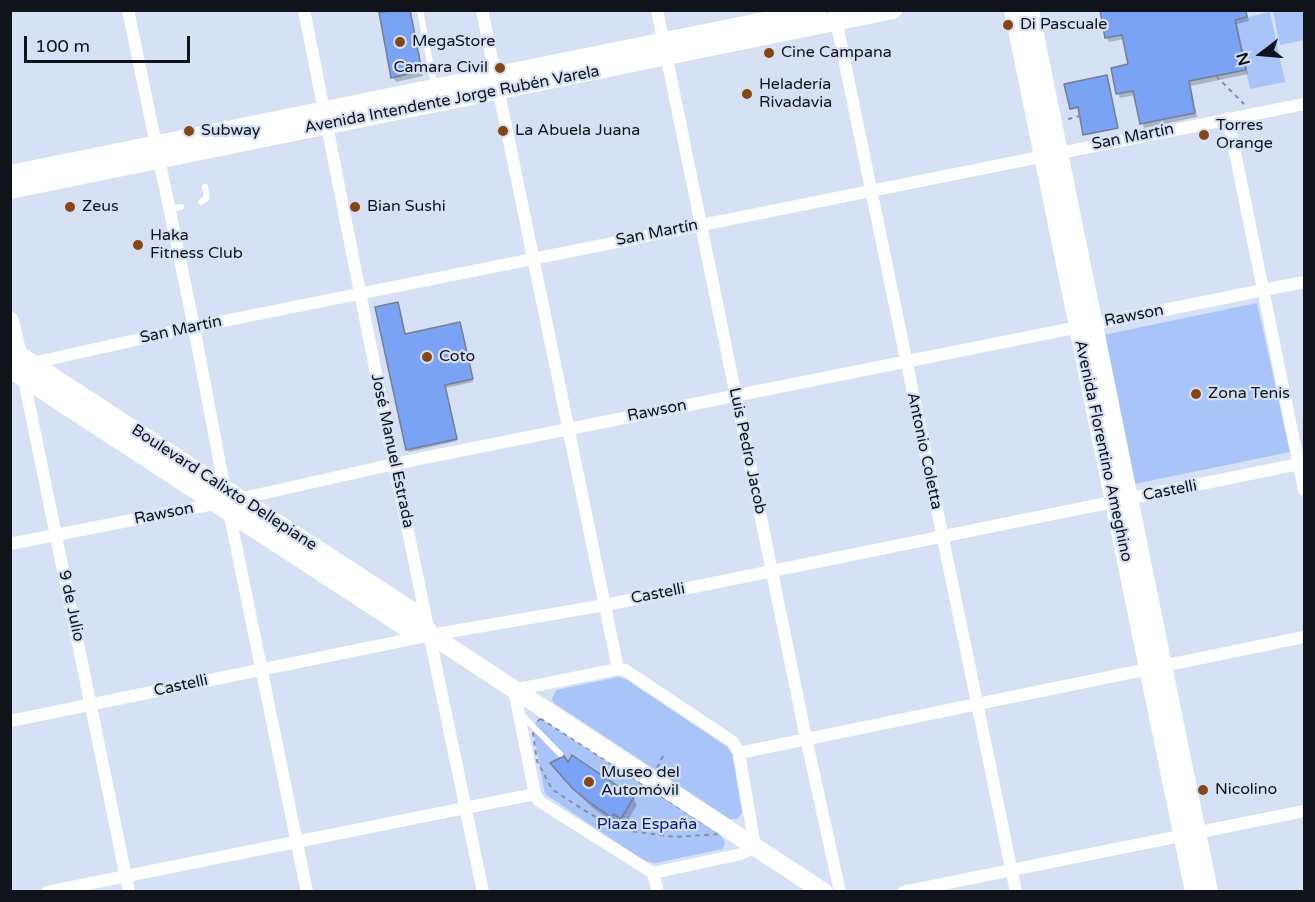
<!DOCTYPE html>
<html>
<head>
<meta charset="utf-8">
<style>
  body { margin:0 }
  #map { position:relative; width:1315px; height:902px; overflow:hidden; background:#d6e1f6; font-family:"Varela Round",sans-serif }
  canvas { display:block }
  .frame { position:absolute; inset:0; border:12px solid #10131a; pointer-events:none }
  .north { position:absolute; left:1231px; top:24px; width:60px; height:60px; -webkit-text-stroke:4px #d6e1f6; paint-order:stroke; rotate:254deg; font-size:16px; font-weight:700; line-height:24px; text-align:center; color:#10131a }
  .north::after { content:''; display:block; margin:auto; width:21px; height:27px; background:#10131a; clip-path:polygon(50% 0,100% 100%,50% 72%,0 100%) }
  .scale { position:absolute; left:24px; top:36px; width:166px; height:27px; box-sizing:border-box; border:3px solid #10131a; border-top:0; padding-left:8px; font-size:18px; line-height:21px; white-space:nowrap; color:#10131a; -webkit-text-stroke:4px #d6e1f6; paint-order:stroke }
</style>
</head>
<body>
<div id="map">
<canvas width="1315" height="902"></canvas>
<div class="frame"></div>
<div class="north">N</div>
<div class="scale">100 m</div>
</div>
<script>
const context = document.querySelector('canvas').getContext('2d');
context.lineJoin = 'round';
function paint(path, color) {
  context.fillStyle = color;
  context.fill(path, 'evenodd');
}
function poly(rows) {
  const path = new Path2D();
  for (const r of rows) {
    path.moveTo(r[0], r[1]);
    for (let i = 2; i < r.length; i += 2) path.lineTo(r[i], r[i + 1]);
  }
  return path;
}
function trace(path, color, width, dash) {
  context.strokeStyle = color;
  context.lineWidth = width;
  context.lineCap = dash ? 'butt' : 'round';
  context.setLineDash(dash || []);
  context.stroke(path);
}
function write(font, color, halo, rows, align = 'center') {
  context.font = font + ' "Varela Round",sans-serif';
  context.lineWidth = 4.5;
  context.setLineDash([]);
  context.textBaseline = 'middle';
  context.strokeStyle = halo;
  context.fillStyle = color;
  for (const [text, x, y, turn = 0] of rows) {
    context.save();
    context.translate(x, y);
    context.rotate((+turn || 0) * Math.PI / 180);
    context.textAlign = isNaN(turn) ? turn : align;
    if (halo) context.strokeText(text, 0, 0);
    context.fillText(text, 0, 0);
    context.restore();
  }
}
paint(poly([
  [1273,11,1304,11,1304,40,1280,45],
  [1270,12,1285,82,1250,89,1235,20],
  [1257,303,1290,452,1134,484,1103,335],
  [619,677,627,680,727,747,732,754,742,813,737,819,730,819,554,703,552,699,556,690],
  [540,719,720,834,725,842,723,849,656,863,644,861,545,794,532,726]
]), '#a9c4f9');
paint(poly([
  [393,10,410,12,423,76,396,82,393,77,380,13],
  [1101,10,1246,10,1249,21,1237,24,1248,74,1191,86,1197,117,1144,128,1135,95,1120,98,1118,93,1130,66,1124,39,1109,42,1107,38],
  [1106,77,1117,129,1085,135,1080,108,1071,110,1066,85],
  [461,326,473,382,446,388,457,441,409,452,407,449],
  [568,765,633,798,637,805,625,825,618,819,615,823,594,809,563,779,556,769]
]), '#0003');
const building = poly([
  [410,10,422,71,391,78,379,12,410,10],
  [1100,10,1246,10,1247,17,1235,20,1246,70,1189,81,1195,113,1140,124,1133,91,1116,94,1111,68,1128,64,1122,35,1105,38,1100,10],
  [1107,75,1118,128,1083,135,1078,107,1070,109,1064,84,1107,75],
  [398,302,405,334,460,322,473,379,445,385,457,439,406,450,375,307,398,302],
  [572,755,634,797,621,819,614,814,611,817,589,802,573,789,550,763,564,756,568,762,572,755]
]);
paint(building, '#7aa2f5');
trace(building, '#757f91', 1.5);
trace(poly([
  [1216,76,1244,104],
  [1068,119,1080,116],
  [540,719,543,720,720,834,675,837,617,829,582,809,552,789,537,761,532,726,540,719],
  [657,768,664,754]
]), '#868e9d', 2, [4.5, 4.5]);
trace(poly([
  [420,10,434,84],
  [201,202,207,198,205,187],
  [170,209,181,207],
  [521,714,560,754]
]), '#fff', 6);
trace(poly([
  [128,10,194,327,225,491],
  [304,10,394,464,483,892],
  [482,10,618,669],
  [657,10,806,738,840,892],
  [834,10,1016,892],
  [1228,118,1304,490],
  [28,364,194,327,1304,104],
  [23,375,129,892],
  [239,499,394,464,1304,282],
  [229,511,307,892],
  [10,544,219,503],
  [618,669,625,670,733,742,739,753,755,847,741,854,653,873,539,801,535,794,514,690,618,669],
  [10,721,431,635,605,605,1304,463],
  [739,753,1304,637],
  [653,873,658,892],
  [47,892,535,794],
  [903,892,1304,811]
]), '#fff', 12);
trace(poly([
  [1013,10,1194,892],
  [1030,10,1209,892],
  [10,174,818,10],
  [10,190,893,10],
  [10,321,19,359],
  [10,349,417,614,431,635],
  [10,369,408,629,431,635,824,892]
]), '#fff', 18);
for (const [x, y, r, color] of [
  [1008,25,6,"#874610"],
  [400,42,6,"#874610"],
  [769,53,6,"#874610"],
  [500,68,6,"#874610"],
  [747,94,6,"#874610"],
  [189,131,6,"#874610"],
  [503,131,6,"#874610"],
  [1204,135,6,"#874610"],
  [70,207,6,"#874610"],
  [355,207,6,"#874610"],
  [138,245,6,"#874610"],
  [427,357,6,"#874610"],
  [1196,394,6,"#874610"],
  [589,782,6,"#874610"],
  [1203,790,6,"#874610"]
]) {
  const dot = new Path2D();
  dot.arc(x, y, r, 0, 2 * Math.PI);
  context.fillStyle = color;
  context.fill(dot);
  trace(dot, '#d6e1f6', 2);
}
write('16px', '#10131a', '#d6e1f6', [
  ["Di Pascuale",1020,25],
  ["MegaStore",412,42],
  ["Cine Campana",781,53],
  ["Camara Civil",488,68,"right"],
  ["Heladería",759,85],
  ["Rivadavia",759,103],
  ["Torres",1216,126],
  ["Orange",1216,144],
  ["Subway",201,131],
  ["La Abuela Juana",515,131],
  ["Zeus",82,207],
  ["Bian Sushi",367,207],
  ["Haka",150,236],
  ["Fitness Club",150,254],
  ["Coto",439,357],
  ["Zona Tenis",1208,394],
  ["Museo del",601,773],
  ["Automóvil",601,791],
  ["Nicolino",1215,790]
], 'left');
write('16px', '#10131a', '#d6e1f6', [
  ["Avenida Intendente Jorge Rubén Varela",452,100,-11],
  ["San Martín",1133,137,-11],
  ["San Martín",657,233,-11],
  ["Rawson",1134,316,-11],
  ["San Martín",181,330,-12],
  ["Rawson",657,411,-11],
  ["José Manuel Estrada",392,451,78],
  ["Luis Pedro Jacob",747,451,78],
  ["Antonio Coletta",924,451,78],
  ["Avenida Florentino Ameghino",1103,451,78],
  ["Boulevard Calixto Dellepiane",224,488,33],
  ["Castelli",1170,491,-11],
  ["Rawson",164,514,-11],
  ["Castelli",658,594,-11],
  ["9 de Julio",71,606,78],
  ["Castelli",181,686,-12]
]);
write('16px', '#011d7b', '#d6e1f6', [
  ["Plaza España",647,825]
]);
</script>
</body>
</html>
